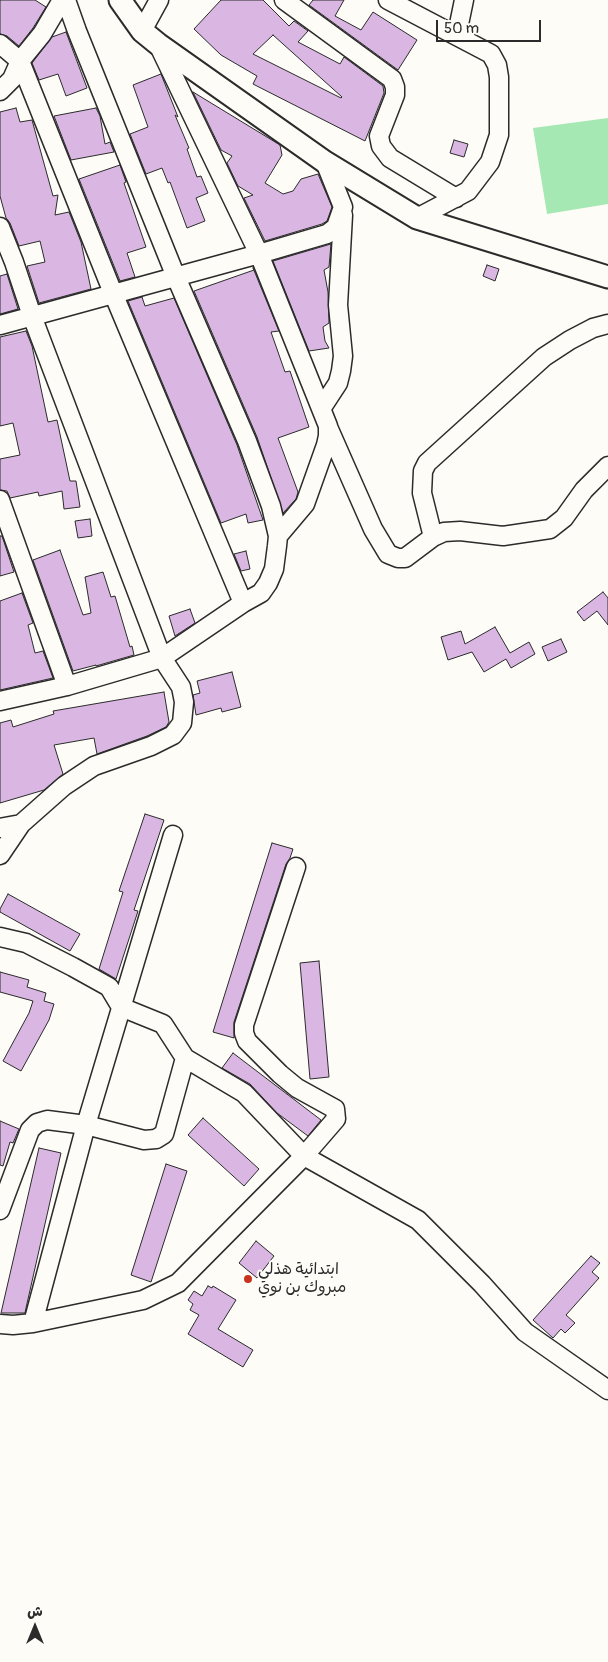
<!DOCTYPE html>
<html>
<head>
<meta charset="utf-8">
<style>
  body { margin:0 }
  #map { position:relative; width:608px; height:1662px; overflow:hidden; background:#fdfcf7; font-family:Pangolin,"Playpen Sans Arabic",sans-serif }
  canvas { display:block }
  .north { position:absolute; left:10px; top:1602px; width:50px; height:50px; -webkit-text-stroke:4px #fdfcf7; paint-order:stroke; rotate:0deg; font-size:14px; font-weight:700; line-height:20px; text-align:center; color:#2b2b2b }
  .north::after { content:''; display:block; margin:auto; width:18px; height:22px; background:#2b2b2b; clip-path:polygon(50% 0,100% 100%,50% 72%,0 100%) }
  .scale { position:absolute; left:436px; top:20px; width:105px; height:22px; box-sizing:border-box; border:2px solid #2b2b2b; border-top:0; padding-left:6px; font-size:15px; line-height:18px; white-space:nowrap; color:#2b2b2b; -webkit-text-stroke:4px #fdfcf7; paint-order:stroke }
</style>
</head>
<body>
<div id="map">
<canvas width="608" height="1662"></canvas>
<div class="north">ش</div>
<div class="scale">50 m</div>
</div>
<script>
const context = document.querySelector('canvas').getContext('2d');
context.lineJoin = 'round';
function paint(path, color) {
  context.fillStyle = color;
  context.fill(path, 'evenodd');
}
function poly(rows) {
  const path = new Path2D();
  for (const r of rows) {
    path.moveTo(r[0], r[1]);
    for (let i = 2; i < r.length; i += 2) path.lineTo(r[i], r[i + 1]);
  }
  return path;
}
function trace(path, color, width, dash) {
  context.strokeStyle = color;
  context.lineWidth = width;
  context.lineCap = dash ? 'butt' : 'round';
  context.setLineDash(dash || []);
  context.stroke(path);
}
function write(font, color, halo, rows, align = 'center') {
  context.font = font + ' Pangolin,"Playpen Sans Arabic",sans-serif';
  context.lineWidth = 4;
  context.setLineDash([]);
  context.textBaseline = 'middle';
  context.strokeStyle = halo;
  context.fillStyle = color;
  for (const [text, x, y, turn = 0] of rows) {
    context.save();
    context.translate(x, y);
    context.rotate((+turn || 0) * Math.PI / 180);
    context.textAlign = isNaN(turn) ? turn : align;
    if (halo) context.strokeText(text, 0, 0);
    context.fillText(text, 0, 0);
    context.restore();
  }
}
paint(poly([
  [608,118,608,204,547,214,533,128]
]), '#a6e8b3');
const building = poly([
  [0,0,35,0,46,7,33,28,19,46,7,36,0,34,0,0],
  [221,0,263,0,289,26,294,21,308,31,298,42,340,64,344,57,383,86,384,93,365,141,253,84,257,76,221,55,194,29,221,0],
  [273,35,342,97,341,98,253,54,273,35],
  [313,0,344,0,335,16,361,30,373,12,417,40,398,70,309,5,313,0],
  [66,32,87,88,66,96,58,74,39,80,32,63,52,37,66,32],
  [161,74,178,117,175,115,189,148,187,149,197,177,201,176,208,193,196,198,205,221,187,228,170,182,168,183,162,168,146,174,130,134,148,127,133,85,161,74],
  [193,92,280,145,282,155,265,183,283,194,293,191,301,179,318,174,332,207,327,221,322,224,265,241,244,198,253,195,238,186,227,163,232,156,221,150,193,92],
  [16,108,20,122,32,120,53,196,58,195,55,215,69,212,81,242,91,289,39,303,27,266,45,262,40,241,19,246,10,223,6,218,0,196,0,112,16,108],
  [96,108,100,116,105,144,110,142,114,152,71,160,54,116,96,108],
  [454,140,468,144,464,157,450,153,454,140],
  [120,165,126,182,124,183,146,247,127,253,135,277,120,281,79,179,120,165],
  [331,244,329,267,324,270,328,292,329,323,323,327,325,341,329,348,309,351,273,261,331,244],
  [487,265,499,269,495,281,483,276,487,265],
  [253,268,279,331,271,332,285,372,290,371,309,427,278,438,298,492,296,499,283,513,257,437,194,291,254,270,253,268],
  [7,274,18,309,0,314,0,276,7,274],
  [142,297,145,306,174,298,237,445,263,520,248,523,246,514,221,523,128,301,142,297],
  [26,331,32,346,48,422,57,420,70,481,76,481,80,507,64,509,62,491,39,496,38,492,10,498,7,491,0,490,0,459,20,455,13,423,0,426,0,337,26,331],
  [90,519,92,536,78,538,75,521,90,519],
  [0,536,2,536,14,572,0,576,0,536],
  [60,550,83,615,91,613,85,577,103,572,111,597,115,596,130,647,132,646,134,655,96,666,96,665,73,671,33,560,60,550],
  [246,551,250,569,241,571,234,554,246,551],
  [603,592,608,598,608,625,597,611,584,621,577,612,603,592],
  [22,593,33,623,28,625,35,653,43,651,53,678,0,690,0,601,22,593],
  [190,609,195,623,175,636,169,616,190,609],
  [495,627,510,653,529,642,535,654,511,668,506,659,484,672,472,652,448,660,441,637,461,631,465,644,495,627],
  [561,639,567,652,548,661,542,647,561,639],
  [232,672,241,707,222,712,221,708,196,715,193,695,200,693,197,681,232,672],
  [164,692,169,722,166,727,147,736,97,754,94,738,54,745,63,774,44,790,0,803,0,723,11,720,13,727,54,714,53,711,164,692],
  [145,814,164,820,134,910,138,911,116,979,99,969,123,892,119,891,145,814],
  [272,843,293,849,290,858,286,864,234,1022,234,1038,213,1032,272,843],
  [8,894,80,934,70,951,0,912,0,909,8,894],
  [319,961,329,1077,310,1079,300,963,319,961],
  [0,972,29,980,27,987,46,993,44,1001,54,1004,49,1020,21,1071,3,1061,29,1013,33,1001,0,992,0,972],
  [233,1053,321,1120,308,1136,277,1113,250,1084,222,1068,233,1053],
  [203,1118,259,1169,244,1186,188,1135,203,1118],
  [0,1121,19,1129,13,1143,10,1142,3,1166,0,1165,0,1121],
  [39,1148,61,1153,26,1308,25,1313,1,1313,39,1148],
  [166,1164,187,1171,151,1282,131,1275,166,1164],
  [256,1241,274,1256,257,1278,239,1263,256,1241],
  [591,1256,600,1263,592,1272,599,1278,566,1315,575,1323,565,1333,561,1329,553,1338,533,1320,591,1256],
  [208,1286,212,1288,213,1286,236,1300,218,1329,253,1350,243,1367,188,1334,199,1315,190,1310,193,1304,188,1300,194,1291,202,1296,208,1286]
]);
paint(building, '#d9b7e2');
trace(building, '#2b2b2b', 1);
const minor = poly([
  [284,0,392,79,395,87,395,95,379,136,381,146,390,158,456,198],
  [388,0,491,54,497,65,499,77,499,135,490,162,468,191,417,218],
  [142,31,159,0],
  [457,34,464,0],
  [0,44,20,61,113,293,243,603],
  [158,44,259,254,328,426,328,436,326,445,305,504,278,536],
  [0,91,12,79,20,61,42,34,62,0],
  [0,227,14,262,32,316,162,658,181,687,184,702,182,723,173,735,151,746,94,766,64,786,21,824,0,855],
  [0,325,259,254,327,234,336,227,343,207,325,162],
  [321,409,338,383,341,371,343,356,338,305,343,215],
  [328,427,373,529,388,554,398,558,405,558,433,537,444,532,460,531,503,536,550,529,564,518,584,490,608,466],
  [0,500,67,686],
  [433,537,422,493,423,471,427,463,544,357,570,340,593,328,608,324],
  [0,701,67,686,162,658,243,603,261,593,268,583,274,569,277,546,278,536,271,506,247,441,176,277,77,31,66,0],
  [0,828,21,824],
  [0,937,26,943,73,967,109,987,121,1007,163,1024,185,1058,244,1093,304,1156,418,1220,482,1284,525,1332,608,1390],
  [0,1210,30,1130,37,1123,47,1120,86,1125,144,1140,156,1139,164,1134,185,1058],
  [33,1323,86,1125,173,835],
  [0,1324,13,1325,33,1323,143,1300,178,1283,304,1156,336,1119,335,1109,297,1088,280,1074,247,1041,244,1033,244,1025,296,867]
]);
const tertiary = poly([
  [120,0,142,31,158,44,325,162,417,218,608,277]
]);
trace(minor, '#2b2b2b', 21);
trace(tertiary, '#2b2b2b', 25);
trace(minor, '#fdfcf7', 18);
trace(tertiary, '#fdfcf7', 21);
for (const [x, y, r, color] of [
  [248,1279,5,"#c8321e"]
]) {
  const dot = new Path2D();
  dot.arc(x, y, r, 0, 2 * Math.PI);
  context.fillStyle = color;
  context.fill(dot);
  trace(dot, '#fdfcf7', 2);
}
write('16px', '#2b2b2b', '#fdfcf7', [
  ["ابتدائية هذلي",258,1270],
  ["مبروك بن نوي",258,1288]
], 'left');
</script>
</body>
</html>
